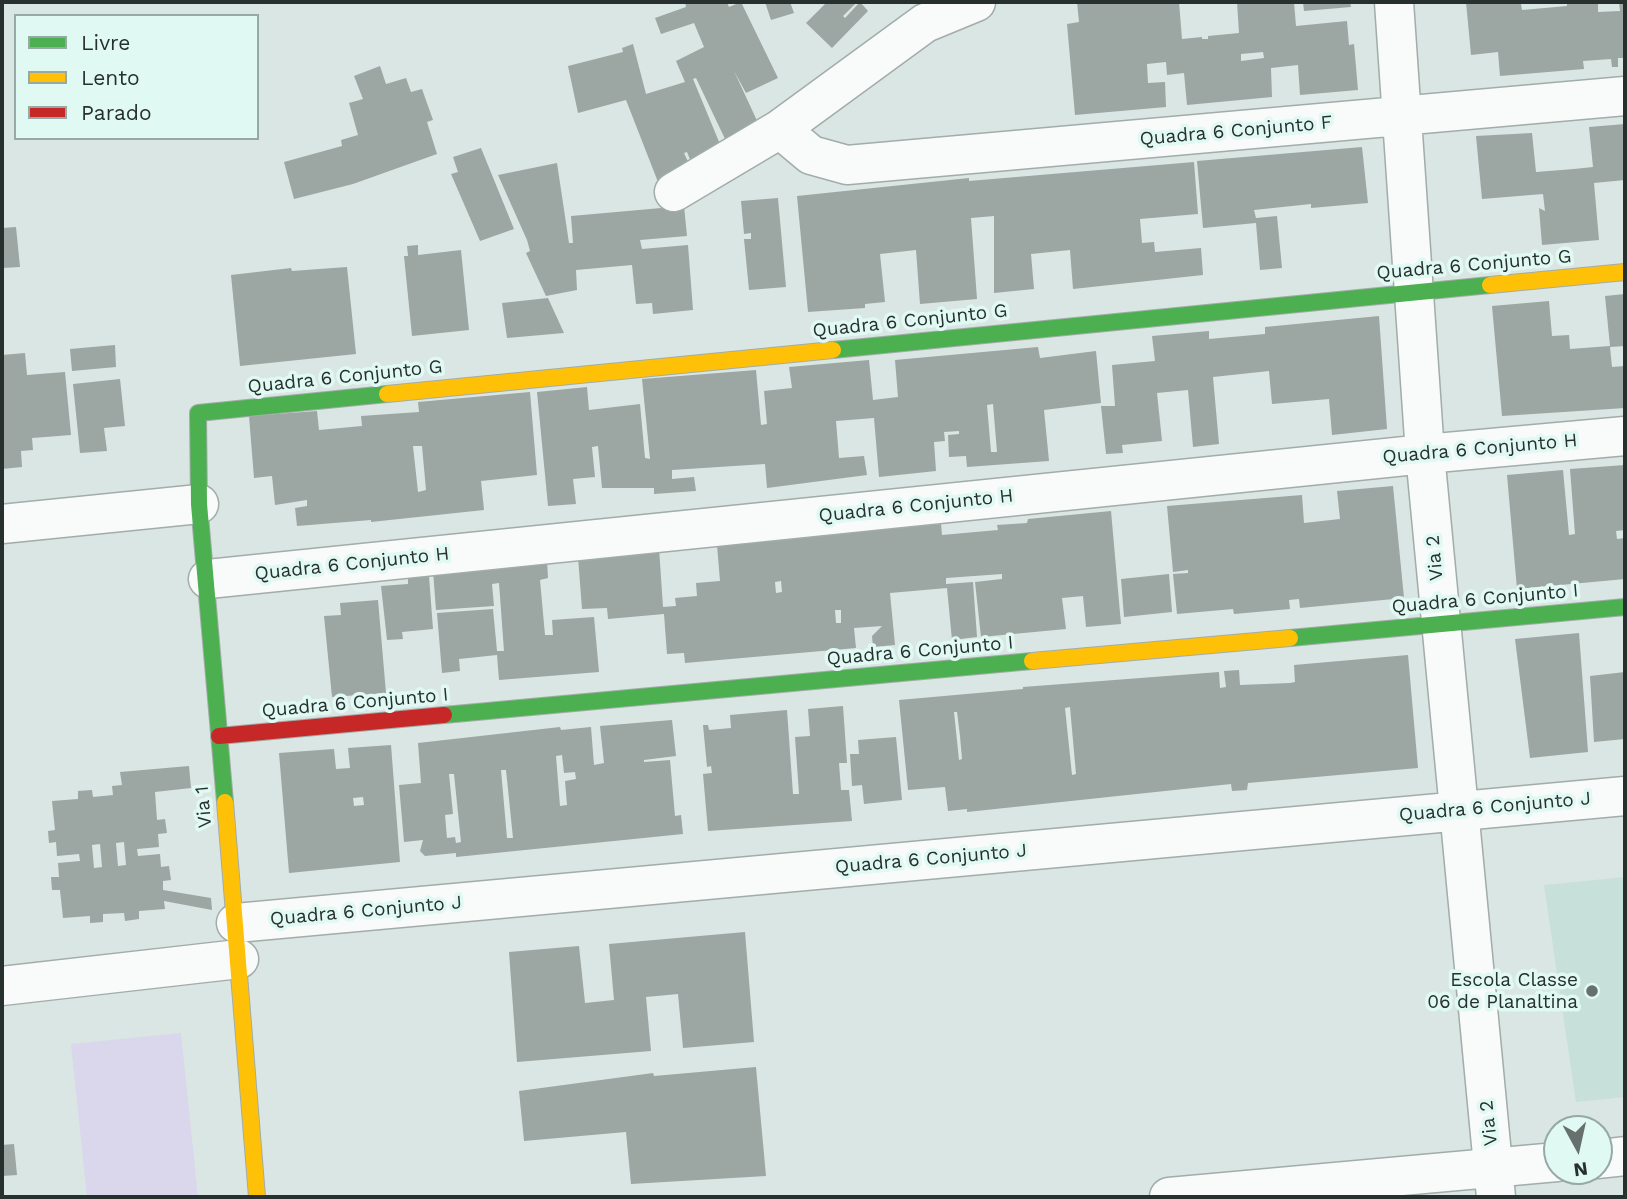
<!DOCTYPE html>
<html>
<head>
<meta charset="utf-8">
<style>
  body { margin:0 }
  #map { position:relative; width:1627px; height:1199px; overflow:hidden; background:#dae6e3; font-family:"Work Sans",sans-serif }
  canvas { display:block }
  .frame { position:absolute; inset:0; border:4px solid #27302e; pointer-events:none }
  .legend { position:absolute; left:14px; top:14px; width:245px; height:126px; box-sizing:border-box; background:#e1f9f3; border:2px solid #97a9a4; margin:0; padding:9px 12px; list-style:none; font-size:21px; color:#27302e }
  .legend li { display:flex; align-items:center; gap:14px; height:35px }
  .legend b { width:35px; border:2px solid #97a9a4 }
  .north { position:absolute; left:1543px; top:1115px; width:70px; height:70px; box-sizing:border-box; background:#e1f9f3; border:2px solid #97a9a4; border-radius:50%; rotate:172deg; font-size:19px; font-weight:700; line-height:28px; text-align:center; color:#27302e }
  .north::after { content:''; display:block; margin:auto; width:24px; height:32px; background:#66706d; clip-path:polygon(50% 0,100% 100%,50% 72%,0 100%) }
</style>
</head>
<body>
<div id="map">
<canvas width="1627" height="1199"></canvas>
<div class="frame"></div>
<ul class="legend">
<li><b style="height:9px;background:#4caf50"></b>Livre</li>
<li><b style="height:9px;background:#ffc107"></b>Lento</li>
<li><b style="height:9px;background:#c62828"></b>Parado</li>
</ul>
<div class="north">N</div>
</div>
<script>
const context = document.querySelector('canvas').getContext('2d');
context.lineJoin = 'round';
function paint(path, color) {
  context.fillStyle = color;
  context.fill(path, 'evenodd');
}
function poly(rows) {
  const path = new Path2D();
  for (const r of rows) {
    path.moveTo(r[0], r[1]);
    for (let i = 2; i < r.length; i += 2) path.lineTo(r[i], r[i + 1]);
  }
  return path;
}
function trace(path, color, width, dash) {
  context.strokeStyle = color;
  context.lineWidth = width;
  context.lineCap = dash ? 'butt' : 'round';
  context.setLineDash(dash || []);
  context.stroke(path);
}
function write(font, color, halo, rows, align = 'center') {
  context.font = font + ' "Work Sans",sans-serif';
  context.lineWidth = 7;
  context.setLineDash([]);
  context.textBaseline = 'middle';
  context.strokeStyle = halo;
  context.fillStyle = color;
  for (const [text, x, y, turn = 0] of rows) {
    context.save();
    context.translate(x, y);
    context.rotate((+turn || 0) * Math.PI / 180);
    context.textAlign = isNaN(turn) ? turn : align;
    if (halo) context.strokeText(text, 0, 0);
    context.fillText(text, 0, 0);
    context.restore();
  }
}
paint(poly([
  [1625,877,1625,1097,1576,1102,1544,885]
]), '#c8e0da');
paint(poly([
  [181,1033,198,1197,87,1197,71,1044]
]), '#dad7ec');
paint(poly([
  [685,2,727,2,729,7,741,2,778,78,746,93,734,71,759,125,726,141,696,78,693,79,722,149,695,172,687,152,684,153,691,168,658,182,626,100,578,113,568,66,623,52,622,48,633,44,646,94,685,82,676,61,704,47,694,23,661,34,655,18,686,7],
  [765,2,790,2,794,13,771,20],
  [827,2,857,2,843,16,845,18,860,2,868,11,832,48,806,23],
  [1077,2,1179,2,1182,39,1202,37,1202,39,1208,39,1208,36,1239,33,1237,2,1294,2,1296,26,1347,21,1349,45,1354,44,1358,90,1300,95,1298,65,1271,68,1272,97,1187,105,1184,73,1167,75,1166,62,1147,64,1148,83,1165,82,1166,107,1075,115,1067,24,1079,22],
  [1263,52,1264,58,1241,61,1241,54],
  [1303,2,1350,2,1351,7,1304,11],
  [1466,2,1527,2,1521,4,1522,10,1567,6,1567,2,1598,2,1598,12,1620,11,1619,2,1625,2,1625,58,1618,58,1618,67,1612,67,1611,59,1583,61,1584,69,1500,76,1498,52,1471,55],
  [380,66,386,84,406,78,411,92,422,89,433,120,427,122,437,154,353,184,294,199,284,162,342,146,341,140,358,135,349,103,363,99,354,76],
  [1625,124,1625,180,1594,183,1599,240,1542,245,1539,208,1545,211,1543,194,1482,199,1476,136,1532,133,1536,172,1574,169,1593,167,1589,127],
  [1362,147,1368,203,1311,208,1311,204,1254,210,1256,218,1277,216,1282,268,1260,270,1256,223,1203,228,1197,161],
  [481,148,514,229,480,241,451,174,458,172,453,157],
  [1194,162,1198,214,1140,219,1142,243,1154,242,1155,252,1201,248,1203,275,1073,289,1070,250,1031,254,1034,289,994,293,994,216,971,218,977,299,920,304,916,250,880,254,885,302,865,304,865,308,808,312,797,196,969,178,969,181],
  [557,163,569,243,573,243,571,216,684,206,687,236,640,240,642,249,688,245,693,310,653,314,652,303,636,304,632,265,576,270,577,290,546,296,526,253,530,251,527,240,498,175],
  [778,198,786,287,749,290,744,239,751,239,751,233,744,234,741,201],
  [16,227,20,267,2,268,2,228],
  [418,245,418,255,461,250,469,330,412,336,404,256,408,256,407,246],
  [347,267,356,354,240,366,231,275,291,268,292,271],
  [1625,294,1625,346,1610,347,1612,367,1625,366,1625,408,1502,416,1492,306,1549,301,1552,336,1569,335,1570,349,1610,346,1605,296],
  [548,298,564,333,507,338,502,303],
  [1379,316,1387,429,1332,435,1329,399,1272,404,1269,371,1213,377,1219,444,1193,447,1188,390,1157,393,1162,441,1122,445,1123,453,1106,454,1101,406,1115,406,1112,365,1155,361,1152,336,1209,331,1209,339,1265,334,1265,327],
  [115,345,116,367,72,371,70,349],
  [1038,347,1040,358,1096,351,1101,403,1044,410,1049,461,967,467,966,456,949,457,948,435,959,434,959,431,944,432,945,441,934,442,936,471,879,477,874,418,836,421,839,458,864,456,867,475,767,488,765,464,672,470,672,479,694,477,696,491,654,494,654,488,602,488,598,446,592,447,595,477,573,479,576,504,548,506,537,392,587,387,589,410,640,404,645,458,650,459,642,379,756,370,761,425,767,424,764,391,792,388,789,367,869,360,873,400,898,397,895,360],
  [993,404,997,452,991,452,987,405],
  [25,353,27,375,65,372,71,435,32,438,33,450,21,451,22,467,2,469,2,355],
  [120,379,125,426,104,428,107,451,80,453,73,384],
  [530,392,537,475,481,481,484,510,371,522,371,520,297,526,295,508,307,506,307,500,275,505,272,476,254,478,249,416,317,411,319,430,362,426,361,416,419,412,418,402],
  [413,446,422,446,426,490,418,492],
  [1625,465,1625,530,1616,531,1617,539,1625,538,1625,579,1517,589,1507,475,1563,470,1569,535,1575,534,1570,469],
  [1393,486,1404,598,1300,608,1299,599,1289,600,1290,609,1234,614,1233,609,1177,614,1173,574,1188,573,1188,570,1173,572,1167,506,1302,495,1304,523,1340,519,1337,491],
  [1111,511,1121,624,1086,627,1083,596,1062,598,1066,629,981,637,975,582,1002,579,1002,574,946,578,946,584,973,582,977,637,952,640,947,588,890,593,895,645,873,647,872,636,882,626,854,628,856,648,685,663,684,653,667,654,664,614,608,619,607,608,582,609,578,557,659,548,663,607,676,606,675,598,697,596,696,583,720,581,717,545,941,524,942,535,998,530,997,525,1027,523,1028,519],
  [781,581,782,592,776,593,775,582],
  [835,610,841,610,841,623,836,623],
  [547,560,548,578,540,580,545,635,553,635,552,620,594,617,599,672,499,680,497,655,459,659,460,671,442,673,437,613,493,609,497,651,504,651,499,583,492,584,494,606,436,610,433,571],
  [1169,574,1172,612,1124,617,1121,579],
  [429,576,433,629,402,632,403,639,387,640,381,586,408,584,408,577],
  [378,600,386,693,332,697,324,616,341,615,340,603],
  [1579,633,1588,752,1530,758,1515,639],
  [1408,655,1418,768,1248,783,1247,790,1232,791,1231,784,967,812,967,809,948,811,945,787,908,790,899,700,1023,689,1023,687,1219,672,1220,688,1226,687,1224,671,1239,670,1240,685,1290,683,1295,682,1294,665],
  [1070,707,1076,774,1072,775,1065,708],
  [954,712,957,712,960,736,962,759,959,760],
  [1625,672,1625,739,1594,742,1590,676],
  [843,706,847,763,839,763,841,790,849,790,852,821,708,831,703,774,712,773,711,766,707,767,703,725,708,725,709,730,731,728,730,715,787,710,793,794,799,794,795,737,810,736,808,709],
  [672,720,676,756,644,760,644,762,670,760,675,816,681,815,683,834,456,857,456,853,425,856,420,851,423,840,404,842,399,785,421,783,418,743,560,727,561,730,591,727,594,765,604,763,600,726],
  [562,755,564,773,575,772,576,779,565,781,567,805,560,806,556,756],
  [501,770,506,770,513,838,507,838],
  [449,774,454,774,461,842,456,843,455,837,447,838,445,815,453,814],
  [896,737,902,800,864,804,862,785,852,786,850,754,859,754,858,740],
  [391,745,400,862,289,873,279,753,334,749,336,769,350,768,348,748],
  [363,797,364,805,354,806,353,798],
  [189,766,191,788,155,792,157,820,165,819,167,833,158,834,159,847,137,849,138,856,160,854,161,867,169,866,171,880,163,881,163,890,211,898,212,910,164,901,165,909,139,911,139,919,125,921,124,913,103,914,103,922,90,923,90,916,63,918,60,890,52,890,51,877,59,877,58,863,80,861,79,854,57,856,56,842,49,843,48,831,55,830,52,801,78,799,78,791,92,790,93,797,113,795,112,786,122,785,120,772],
  [124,842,126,865,118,866,116,843],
  [100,844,102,867,94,868,92,845],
  [745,932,754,1042,683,1048,678,994,646,997,651,1051,517,1062,509,952,579,946,585,1003,614,1000,609,944],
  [756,1067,766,1176,631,1184,626,1132,524,1141,519,1091,653,1073,654,1076],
  [14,1144,17,1175,2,1176,2,1145]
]), '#9ca6a3');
const street = poly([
  [1394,2,1425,454,1496,1197],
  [780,129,811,155,847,165,1625,96],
  [674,192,780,129,925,23,976,2],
  [2,524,199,504],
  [208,579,1425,454,1625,436],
  [236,923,1625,796],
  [2,986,239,959],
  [1599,1159,1625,1156],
  [1169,1197,1557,1162]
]);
const fast = poly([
  [833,350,1490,285],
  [1290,638,1625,607],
  [444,715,1032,661],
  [225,802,199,504,198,413,387,394]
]);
const slow = poly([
  [1490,285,1625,272],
  [387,394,833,350],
  [1032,661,1290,638],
  [225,802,257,1197]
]);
const jam = poly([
  [219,736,444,715]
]);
trace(street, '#a2aca9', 41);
trace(fast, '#a2aca9', 18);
trace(slow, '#a2aca9', 18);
trace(jam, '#a2aca9', 18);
trace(street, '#f9fbfb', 38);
trace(fast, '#4caf50', 16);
trace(slow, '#ffc107', 16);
trace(jam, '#c62828', 16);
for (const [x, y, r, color] of [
  [1592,991,7,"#66706d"]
]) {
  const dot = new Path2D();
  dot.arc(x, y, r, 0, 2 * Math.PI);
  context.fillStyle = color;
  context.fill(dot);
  trace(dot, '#e1f9f3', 2.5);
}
write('19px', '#27302e', '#e1f9f3', [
  ["Quadra 6 Conjunto F",1236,131,-5],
  ["Quadra 6 Conjunto G",1474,265,-5],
  ["Quadra 6 Conjunto G",910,321,-6],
  ["Quadra 6 Conjunto G",345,377,-6],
  ["Quadra 6 Conjunto H",1480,449,-5],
  ["Quadra 6 Conjunto H",916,506,-6],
  ["Via 2",1435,558,-95],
  ["Quadra 6 Conjunto H",352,564,-6],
  ["Quadra 6 Conjunto I",1485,599,-5],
  ["Quadra 6 Conjunto I",920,651,-5],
  ["Quadra 6 Conjunto I",355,703,-5],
  ["Via 1",204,807,-95],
  ["Quadra 6 Conjunto J",1495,807,-5],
  ["Quadra 6 Conjunto J",931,859,-5],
  ["Quadra 6 Conjunto J",366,911,-5],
  ["Via 2",1489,1123,-96]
]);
write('19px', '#27302e', '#e1f9f3', [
  ["Escola Classe",1578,980],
  ["06 de Planaltina",1578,1002]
], 'right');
</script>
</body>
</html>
